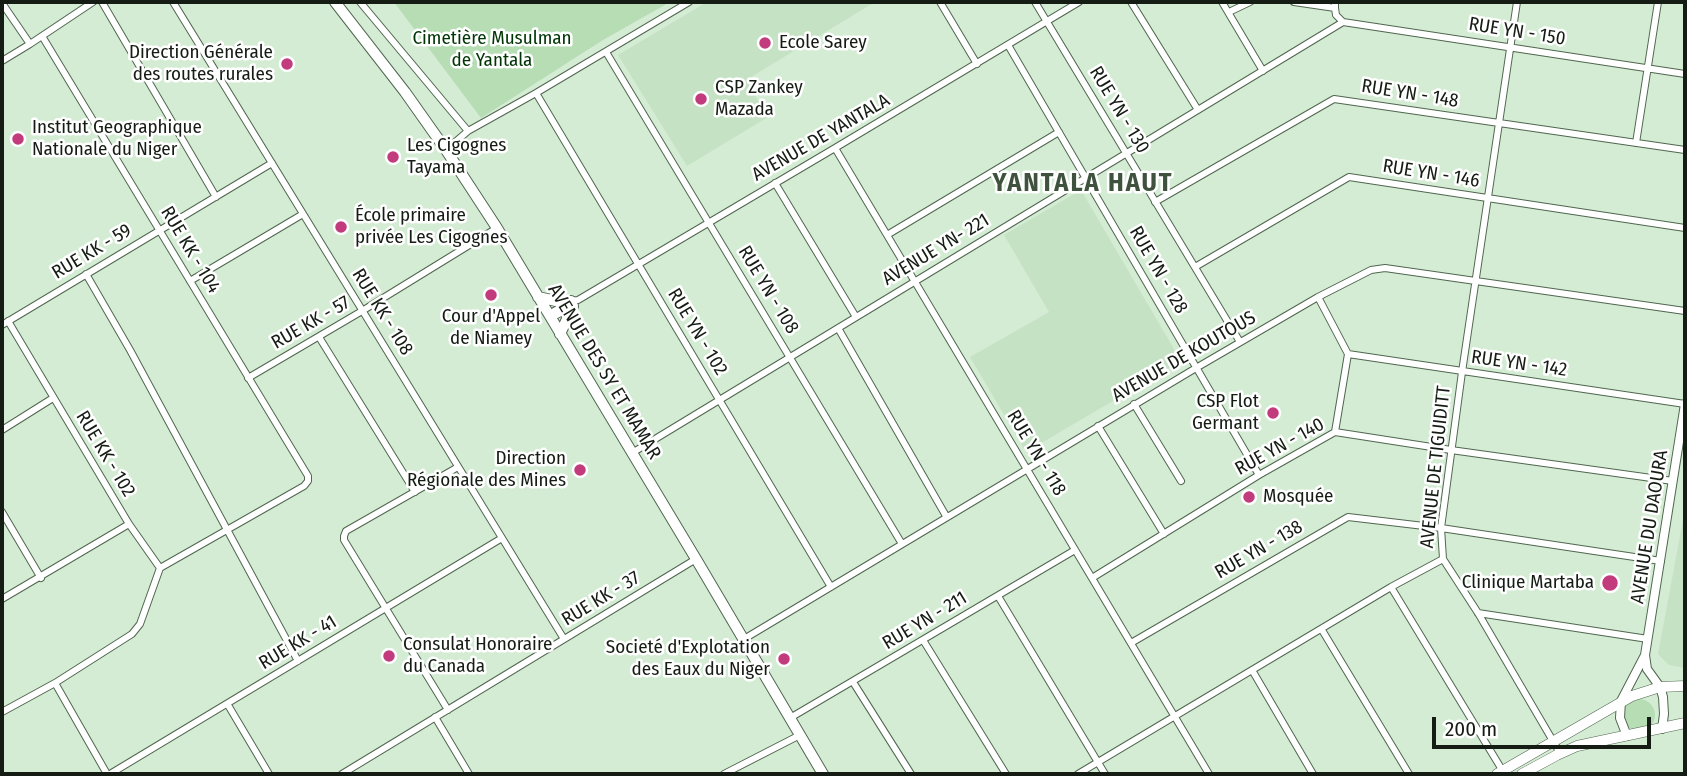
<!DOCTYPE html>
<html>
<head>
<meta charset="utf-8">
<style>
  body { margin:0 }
  #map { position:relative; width:1687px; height:776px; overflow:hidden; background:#d4ecd3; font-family:"Fira Sans Condensed",sans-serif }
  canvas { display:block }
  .frame { position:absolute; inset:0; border:4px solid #141c13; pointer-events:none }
  .scale { position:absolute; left:1432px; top:717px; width:219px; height:32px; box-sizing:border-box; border:4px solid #141c13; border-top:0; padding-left:9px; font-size:21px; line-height:24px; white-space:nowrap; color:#141c13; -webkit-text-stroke:5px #fff; paint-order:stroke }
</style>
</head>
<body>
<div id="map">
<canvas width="1687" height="776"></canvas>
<div class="frame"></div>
<div class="scale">200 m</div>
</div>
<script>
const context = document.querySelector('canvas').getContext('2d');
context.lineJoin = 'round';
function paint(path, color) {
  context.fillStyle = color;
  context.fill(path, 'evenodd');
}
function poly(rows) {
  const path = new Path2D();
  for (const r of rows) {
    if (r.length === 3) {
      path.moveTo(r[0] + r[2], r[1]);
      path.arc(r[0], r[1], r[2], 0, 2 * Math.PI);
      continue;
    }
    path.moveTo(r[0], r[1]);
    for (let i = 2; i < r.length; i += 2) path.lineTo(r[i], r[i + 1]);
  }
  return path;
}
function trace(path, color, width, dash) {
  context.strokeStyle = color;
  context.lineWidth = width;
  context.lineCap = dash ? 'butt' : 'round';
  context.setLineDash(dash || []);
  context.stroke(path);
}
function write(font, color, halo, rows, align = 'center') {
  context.font = font + ' "Fira Sans Condensed",sans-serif';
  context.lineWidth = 5;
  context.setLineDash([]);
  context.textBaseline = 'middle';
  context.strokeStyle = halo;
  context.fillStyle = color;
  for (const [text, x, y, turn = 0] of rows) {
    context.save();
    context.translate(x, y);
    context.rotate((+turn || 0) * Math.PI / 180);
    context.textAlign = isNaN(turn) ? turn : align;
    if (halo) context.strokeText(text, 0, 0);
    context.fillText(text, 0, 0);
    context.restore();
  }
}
paint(poly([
  [707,2,875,2,746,80,768,117,687,166,618,55],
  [1081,190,1181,361,1026,452,970,357,1049,312,1004,235],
  [1685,509,1685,668,1669,665,1658,654]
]), '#c5e2c4');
paint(poly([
  [394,2,670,2,603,40,481,118],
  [1639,715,16]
]), '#b6ddb4');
const minor = poly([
  [102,2,216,197],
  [173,2,564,639],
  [360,2,468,131],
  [940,2,977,64],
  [1035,2,1240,342],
  [1131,2,1198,110],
  [1222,2,1263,71],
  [1294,2,1335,8],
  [1335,2,1335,8,1336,15,1343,22],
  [2,3,30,44],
  [1229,12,1250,2],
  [1343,22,1685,74],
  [1008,45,1259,475],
  [606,52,902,544],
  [2,61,30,44,93,2],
  [536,93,831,587],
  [1636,143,1658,2],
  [835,148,1209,774],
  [446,150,468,131,536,93,689,2],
  [775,183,856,317],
  [1155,202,1334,99,1685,150],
  [887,235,1059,132],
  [1195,267,1349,177,1685,228],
  [86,274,130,350,298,661],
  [190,281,303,214],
  [1318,297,1348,354,1335,432],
  [549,314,571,301,578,300,835,148,1079,2],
  [551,318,570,308],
  [8,321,129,524,160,568,304,486,308,481,308,476,42,36],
  [2,325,272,163],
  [838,328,946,516],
  [319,337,415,492],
  [1348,354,1685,404],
  [248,378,362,311,497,228],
  [1134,404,1181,481],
  [1098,426,1164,534],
  [2,430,53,398],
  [632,453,1343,22],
  [2,512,41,578],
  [1443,559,1478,613,1560,753],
  [1092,578,1259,475,1335,432,1451,450,1673,481],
  [1391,587,1504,773],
  [998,596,1105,774],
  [2,599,129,524],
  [1478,613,1648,639],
  [1322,630,1409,774],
  [744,639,1196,368,1318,297,1371,270,1385,268,1685,311],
  [923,640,1006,774],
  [1131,643,1348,517,1441,528,1661,561],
  [1252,670,1313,774],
  [853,682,911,774],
  [55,683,107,774],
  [228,705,269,774],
  [448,710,344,540,344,536,346,531,458,467],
  [2,712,55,683,132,634,140,624,160,568],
  [435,717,469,774],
  [790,718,1075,550],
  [110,774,502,538],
  [342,774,696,559],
  [724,774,800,735],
  [1078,774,1391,587,1443,559,1441,528,1462,372,1517,2]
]);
const tertiary = poly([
  [1662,729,1664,714,1663,697,1660,687,1647,669,1645,655,1685,404],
  [1627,736,1620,718,1621,701,1645,655]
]);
const primary = poly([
  [1497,774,1632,696,1660,687,1685,686],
  [1522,774,1557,755,1577,746,1685,723]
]);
const trunk = poly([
  [335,2,405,92,446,150,497,228,696,559,823,774],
  [538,297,556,301,571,301],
  [560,334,573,306]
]);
trace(minor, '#516650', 8);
trace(tertiary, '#516650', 10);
trace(primary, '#516650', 11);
trace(trunk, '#516650', 12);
trace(minor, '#fff', 6);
trace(tertiary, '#fff', 8);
trace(primary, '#fff', 10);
trace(trunk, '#fff', 10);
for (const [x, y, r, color] of [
  [765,43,7,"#c13b7d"],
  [287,64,7,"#c13b7d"],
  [701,99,7,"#c13b7d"],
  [18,139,7,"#c13b7d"],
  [393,157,7,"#c13b7d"],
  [341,227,7,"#c13b7d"],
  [491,295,7,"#c13b7d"],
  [1273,413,7,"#c13b7d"],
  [580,470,7,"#c13b7d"],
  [1249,497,7,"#c13b7d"],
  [1610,583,9,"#c13b7d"],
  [389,656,7,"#c13b7d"],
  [784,659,7,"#c13b7d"]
]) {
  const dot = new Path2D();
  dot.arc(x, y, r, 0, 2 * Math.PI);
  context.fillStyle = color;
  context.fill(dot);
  trace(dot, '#fff', 2.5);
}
write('19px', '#141c13', '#fff', [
  ["RUE YN - 150",1517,32,9],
  ["RUE YN - 148",1410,94,9],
  ["RUE YN - 130",1119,110,59],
  ["AVENUE DE YANTALA",821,138,-30],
  ["RUE YN - 146",1431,174,9],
  ["RUE KK - 104",190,250,59],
  ["AVENUE YN- 221",936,250,-31],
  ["RUE KK - 59",92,252,-31],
  ["RUE YN - 128",1158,270,60],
  ["RUE YN - 108",768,290,59],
  ["RUE KK - 108",382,312,58],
  ["RUE KK - 57",311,323,-30],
  ["RUE YN - 102",697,332,59],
  ["AVENUE DE KOUTOUS",1184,357,-30],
  ["RUE YN - 142",1519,364,8],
  ["AVENUE DES SY ET MAMAR",604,372,59],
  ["RUE YN - 140",1280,447,-29],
  ["RUE YN - 118",1036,453,59],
  ["RUE KK - 102",105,454,59],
  ["AVENUE DE TIGUIDITT",1436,467,-84],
  ["AVENUE DU DAOURA",1650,527,-81],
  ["RUE YN - 138",1259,550,-30],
  ["RUE KK - 37",601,599,-31],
  ["RUE YN - 211",925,621,-31],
  ["RUE KK - 41",298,643,-31]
]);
write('19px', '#003505', '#fff', [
  ["Cimetière Musulman",492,39],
  ["de Yantala",492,61]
]);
write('19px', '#141c13', '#fff', [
  ["Ecole Sarey",779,43],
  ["Direction Générale",273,53,"right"],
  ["des routes rurales",273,75,"right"],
  ["CSP Zankey",715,88],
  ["Mazada",715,110],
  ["Institut Geographique",32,128],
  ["Nationale du Niger",32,150],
  ["Les Cigognes",407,146],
  ["Tayama",407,168],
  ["École primaire",355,216],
  ["privée Les Cigognes",355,238],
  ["Cour d'Appel",491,317,"center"],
  ["de Niamey",491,339,"center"],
  ["CSP Flot",1259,402,"right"],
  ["Germant",1259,424,"right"],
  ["Direction",566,459,"right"],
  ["Régionale des Mines",566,481,"right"],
  ["Mosquée",1263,497],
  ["Clinique Martaba",1594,583,"right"],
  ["Consulat Honoraire",403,645],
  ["du Canada",403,667],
  ["Societé d'Explotation",770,648,"right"],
  ["des Eaux du Niger",770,670,"right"]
], 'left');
context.letterSpacing = '2px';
write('bold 26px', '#3e523e', '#fff', [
  ["YANTALA HAUT",1083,184]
]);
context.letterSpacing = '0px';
</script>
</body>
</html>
